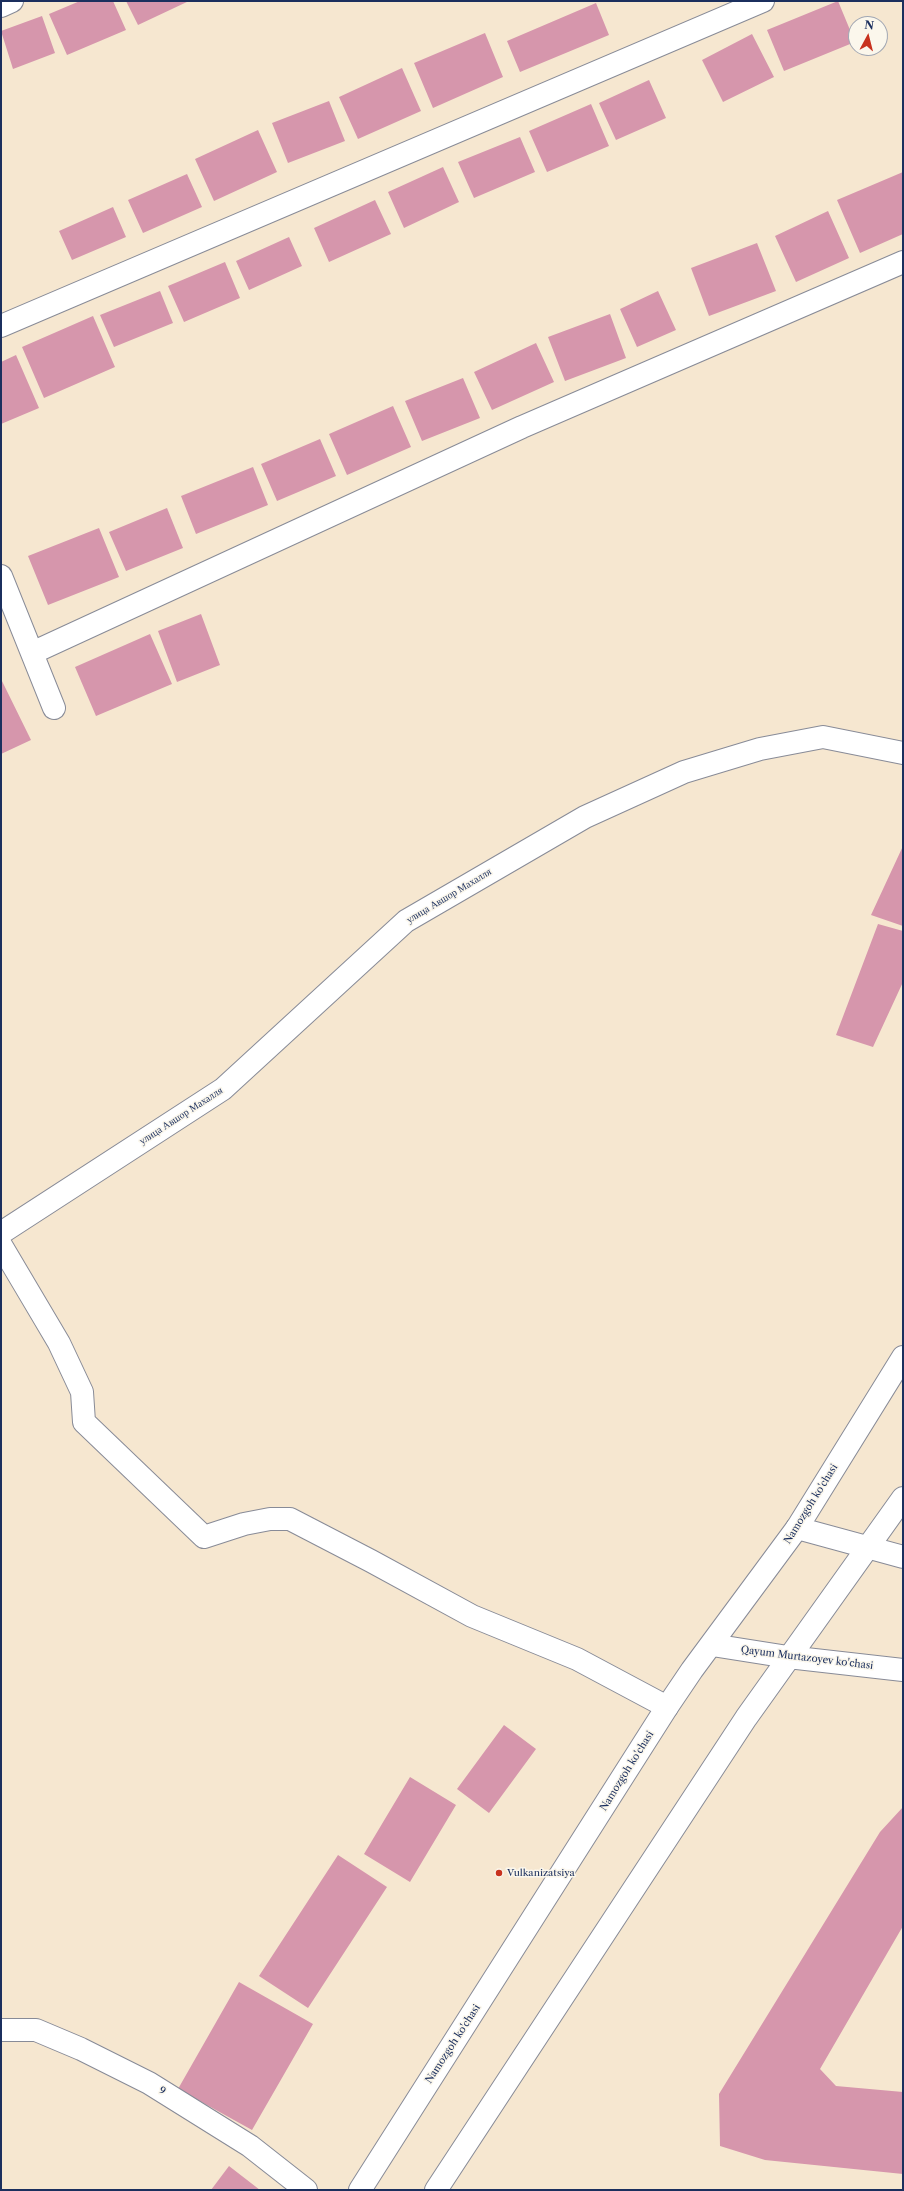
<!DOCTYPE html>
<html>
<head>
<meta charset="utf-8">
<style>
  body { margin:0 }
  #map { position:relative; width:904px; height:2191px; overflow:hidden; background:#f6e7d0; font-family:"Libre Caslon Text",serif }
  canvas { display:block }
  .frame { position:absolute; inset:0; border:2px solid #1b2f5e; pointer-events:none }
  .north { position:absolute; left:848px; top:16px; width:40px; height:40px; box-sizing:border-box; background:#fbf7ec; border:1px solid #a1a7b3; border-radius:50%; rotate:7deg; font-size:11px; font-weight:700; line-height:16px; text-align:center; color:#1b2f5e }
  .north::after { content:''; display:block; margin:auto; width:14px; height:18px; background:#c8321e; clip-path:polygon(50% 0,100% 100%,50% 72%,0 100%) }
</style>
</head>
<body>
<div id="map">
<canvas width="904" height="2191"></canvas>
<div class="frame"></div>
<div class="north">N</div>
</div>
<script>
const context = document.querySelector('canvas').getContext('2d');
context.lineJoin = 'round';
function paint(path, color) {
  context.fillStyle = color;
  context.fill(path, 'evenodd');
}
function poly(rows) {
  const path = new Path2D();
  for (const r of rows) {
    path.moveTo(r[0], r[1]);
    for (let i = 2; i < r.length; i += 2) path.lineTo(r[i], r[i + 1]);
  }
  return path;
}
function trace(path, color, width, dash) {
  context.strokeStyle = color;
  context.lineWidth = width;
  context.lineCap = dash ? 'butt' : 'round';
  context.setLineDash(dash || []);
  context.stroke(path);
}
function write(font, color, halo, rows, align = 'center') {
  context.font = font + ' "Libre Caslon Text",serif';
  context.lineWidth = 3;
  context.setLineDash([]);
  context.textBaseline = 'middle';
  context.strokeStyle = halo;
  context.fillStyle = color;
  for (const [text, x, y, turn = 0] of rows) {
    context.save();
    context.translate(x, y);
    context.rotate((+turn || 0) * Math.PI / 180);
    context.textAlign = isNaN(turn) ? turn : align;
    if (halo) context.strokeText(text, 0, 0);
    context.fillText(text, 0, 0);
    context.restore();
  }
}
paint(poly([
  [80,1,113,1,126,30,67,55,49,14],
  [126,1,189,1,138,25],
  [838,1,855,42,784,71,767,30],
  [596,3,609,35,520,72,507,41],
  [42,16,55,53,13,69,1,31],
  [485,33,503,77,433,108,414,63],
  [752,34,774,77,723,102,702,60],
  [402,68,421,111,358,139,339,97],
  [649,80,666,118,616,140,599,103],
  [329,101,345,141,288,163,272,123],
  [591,104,609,146,547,172,529,131],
  [258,130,277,172,214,201,195,159],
  [520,137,535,172,474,198,458,162],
  [443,167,459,202,404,228,388,192],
  [903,172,903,234,860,253,837,200],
  [187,174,202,207,143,233,128,200],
  [375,200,391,234,329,262,314,228],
  [113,207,126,237,72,260,59,231],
  [828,211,849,258,796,282,775,236],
  [289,237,302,266,249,290,236,261],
  [757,243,776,291,709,316,691,268],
  [225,262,240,298,184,322,168,286],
  [160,291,173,323,114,347,100,315],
  [658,291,676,330,637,347,620,309],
  [610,314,626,358,565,381,548,337],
  [93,316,115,367,44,398,22,347],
  [536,343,554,382,492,410,474,372],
  [16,355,39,408,1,424,1,362],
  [463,378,480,418,422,441,405,401],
  [393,406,411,447,347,475,329,434],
  [320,439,336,476,277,501,261,464],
  [253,467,268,505,196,534,181,496],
  [167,508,183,548,126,571,109,532],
  [99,528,119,577,48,605,28,556],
  [201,614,220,665,177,682,158,631],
  [150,634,172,684,96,716,75,667],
  [1,679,31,740,1,754],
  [903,846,903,926,871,915],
  [878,924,903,931,903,982,873,1047,836,1035],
  [504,1725,536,1749,489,1813,457,1789],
  [410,1777,456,1805,410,1882,364,1854],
  [903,1807,903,1926,820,2069,836,2086,903,2092,903,2174,765,2160,720,2146,719,2094,880,1832],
  [338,1855,387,1887,308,2008,259,1976],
  [239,1982,313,2024,252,2130,178,2089],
  [229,2166,260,2190,211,2190]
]), '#d696ac');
const minor = poly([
  [1,6,12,1],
  [1,326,763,1],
  [1,576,54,708],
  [32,653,522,427,903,262],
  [1,1233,223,1089,406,921,585,817,684,772,760,749,823,737,903,753],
  [1,1245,59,1343,82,1392,84,1422,204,1537,244,1524,270,1519,290,1519,371,1561,472,1616,577,1659,667,1707],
  [797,1528,903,1557],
  [712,1645,788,1657,903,1670],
  [1,2030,36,2030,81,2049,149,2083,250,2146,306,2190]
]);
const major = poly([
  [360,2190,667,1707,692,1670,797,1528,903,1357],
  [436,2190,746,1718,903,1498]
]);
trace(minor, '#888b97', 24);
trace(major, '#888b97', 24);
trace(minor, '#fff', 22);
trace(major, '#fff', 22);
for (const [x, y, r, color] of [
  [499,1873,4,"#c8321e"]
]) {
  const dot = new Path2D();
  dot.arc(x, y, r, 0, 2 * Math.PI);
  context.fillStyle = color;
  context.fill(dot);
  trace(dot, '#fbf7ec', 1.5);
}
write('10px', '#1b2f5e', '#fbf7ec', [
  ["улица Авшор Махалля",449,896,-31],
  ["улица Авшор Махалля",181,1116,-33],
  ["Namozgoh ko'chasi",811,1504,-58],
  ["Qayum Murtazoyev ko'chasi",807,1658,7],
  ["Namozgoh ko'chasi",627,1771,-58],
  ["Namozgoh ko'chasi",453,2044,-57],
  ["9",162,2091,32]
]);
write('10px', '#1b2f5e', '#fbf7ec', [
  ["Vulkanizatsiya",507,1873]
], 'left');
</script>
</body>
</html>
